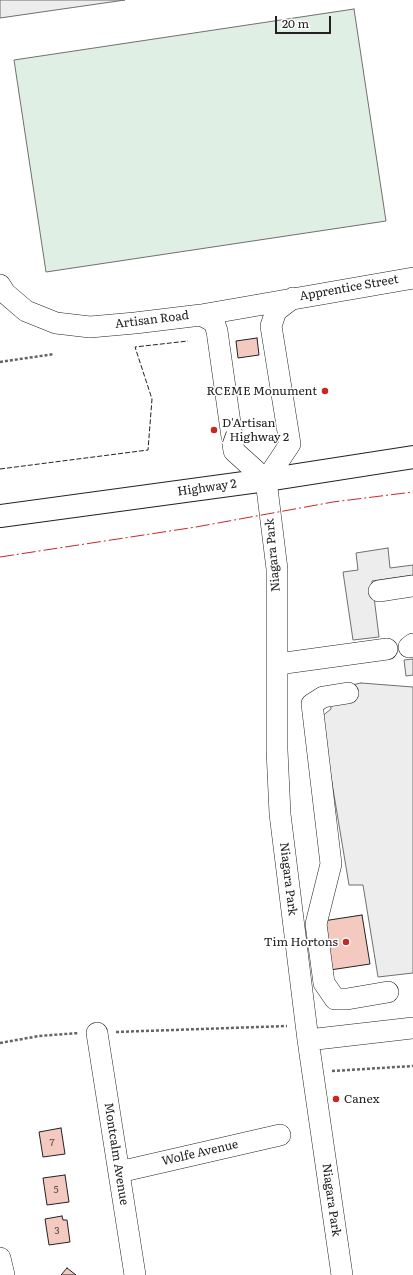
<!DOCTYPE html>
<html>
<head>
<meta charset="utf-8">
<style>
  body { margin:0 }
  #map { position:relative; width:413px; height:1275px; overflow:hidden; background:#fff; font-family:Literata,serif }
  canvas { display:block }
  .scale { position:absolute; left:275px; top:16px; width:56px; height:18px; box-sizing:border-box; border:2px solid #222; border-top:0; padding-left:5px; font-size:12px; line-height:14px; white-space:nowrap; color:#222; -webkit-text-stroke:3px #fff; paint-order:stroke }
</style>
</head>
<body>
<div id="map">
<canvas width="413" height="1275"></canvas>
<div class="scale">20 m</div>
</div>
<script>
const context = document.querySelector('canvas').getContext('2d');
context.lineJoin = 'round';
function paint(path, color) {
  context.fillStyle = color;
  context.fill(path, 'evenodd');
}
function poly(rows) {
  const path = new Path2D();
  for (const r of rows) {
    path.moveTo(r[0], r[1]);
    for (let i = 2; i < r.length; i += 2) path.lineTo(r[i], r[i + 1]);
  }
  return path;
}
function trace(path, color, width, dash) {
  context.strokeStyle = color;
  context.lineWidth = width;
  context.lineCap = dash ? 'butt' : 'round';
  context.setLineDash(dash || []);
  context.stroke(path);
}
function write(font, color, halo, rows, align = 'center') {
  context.font = font + ' Literata,serif';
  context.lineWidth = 3;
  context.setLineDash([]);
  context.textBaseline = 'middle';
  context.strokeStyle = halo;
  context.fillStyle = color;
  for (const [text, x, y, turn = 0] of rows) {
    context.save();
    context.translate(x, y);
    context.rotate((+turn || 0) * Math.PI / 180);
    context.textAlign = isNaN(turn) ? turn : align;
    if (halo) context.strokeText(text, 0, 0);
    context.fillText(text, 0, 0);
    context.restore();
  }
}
const green = poly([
  [354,9,386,221,46,272,14,60,354,9]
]);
paint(green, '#e0efe3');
trace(green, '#6f6f6f', 1);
const parking = poly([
  [0,0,125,0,0,18,0,0],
  [388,548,390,568,413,565,413,575,372,581,379,637,353,640,343,572,358,570,356,553,388,548],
  [413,659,413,675,406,676,404,660,413,659],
  [361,683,413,687,413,973,378,977,363,885,349,885,321,717,331,709,329,690,361,683]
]);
paint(parking, '#ededed');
trace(parking, '#6f6f6f', 1);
const building = poly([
  [257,338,259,355,238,358,236,341,257,338],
  [362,915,370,964,330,970,323,921,362,915],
  [61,1128,65,1154,43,1157,39,1132,61,1128],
  [65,1175,69,1202,47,1205,43,1178,65,1175],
  [62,1216,63,1220,67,1220,70,1242,49,1245,45,1219,62,1216],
  [67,1268,76,1275,61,1275,67,1268]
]);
paint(building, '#f3c9c0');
trace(building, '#222', 1);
const minor = poly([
  [0,285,5,293,26,311,56,323,90,327,135,323,201,315,413,278],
  [201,315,214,322,217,331,234,451,266,480],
  [266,480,277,569,277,750,280,814,308,1040,342,1275],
  [266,480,290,444,271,326,276,311,293,298],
  [379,591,413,586],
  [409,647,413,644],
  [278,664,387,649],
  [348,693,323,697,312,704,331,864,316,924,324,983,335,999,347,999,388,992],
  [97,1033,135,1275],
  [308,1040,413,1028],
  [119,1172,280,1135],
  [0,1258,4,1275]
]);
const major = poly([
  [0,516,266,480,413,457]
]);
trace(minor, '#222', 22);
trace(major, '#222', 24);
trace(poly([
  [0,362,54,354],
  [116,1032,287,1026],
  [0,1043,39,1036,79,1033],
  [332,1071,413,1066]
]), '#646464', 2.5, [3, 2]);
trace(minor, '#fff', 21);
trace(major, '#fff', 22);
trace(poly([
  [0,469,148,450,152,399,135,347,188,341]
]), '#222', 1, [5, 2]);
trace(poly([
  [0,557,196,527,333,502,413,492]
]), '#c62828', 1, [14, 3, 2, 3]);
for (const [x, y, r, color] of [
  [325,391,4,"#c62828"],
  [214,430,4,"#c62828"],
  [346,942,4,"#c62828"],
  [336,1099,4,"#c62828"]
]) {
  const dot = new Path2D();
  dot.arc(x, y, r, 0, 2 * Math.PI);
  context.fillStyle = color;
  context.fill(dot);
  trace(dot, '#fff', 1.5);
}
write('10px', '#564c4a', null, [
  ["7",52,1143],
  ["5",56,1190],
  ["3",57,1231]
]);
write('12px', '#222', '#fff', [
  ["Apprentice Street",349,288,-10],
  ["Artisan Road",152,320,-7],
  ["Highway 2",207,488,-8],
  ["Niagara Park",273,555,-95],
  ["Niagara Park",288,879,83],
  ["Wolfe Avenue",200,1153,-13],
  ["Montcalm Avenue",116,1154,81],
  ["Niagara Park",331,1200,82]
]);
write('12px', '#222', '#fff', [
  ["RCEME Monument",317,391],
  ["D'Artisan",222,423,"left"],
  ["/ Highway 2",222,437,"left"],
  ["Tim Hortons",338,942],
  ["Canex",344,1099,"left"]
], 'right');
</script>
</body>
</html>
